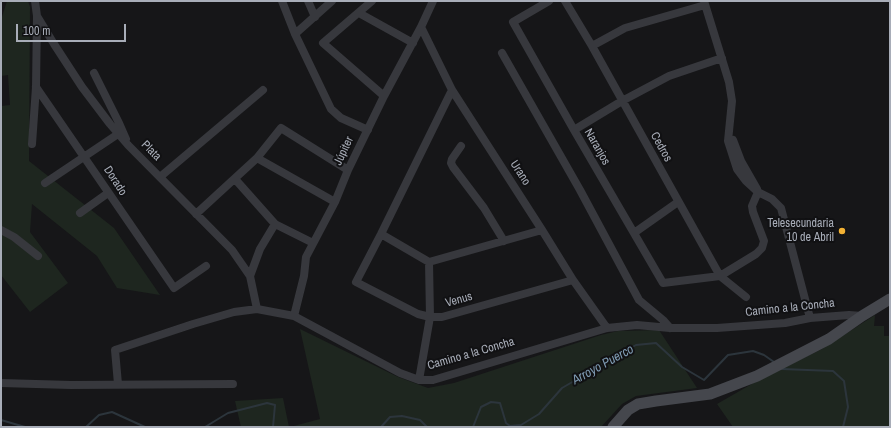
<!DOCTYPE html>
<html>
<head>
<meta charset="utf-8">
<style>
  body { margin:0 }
  #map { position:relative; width:891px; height:428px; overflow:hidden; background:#161618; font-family:"Archivo Narrow",sans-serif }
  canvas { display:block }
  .frame { position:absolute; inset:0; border:2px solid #a8adb8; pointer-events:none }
  .scale { position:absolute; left:16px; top:24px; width:110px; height:18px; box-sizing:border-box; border:2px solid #a8adb8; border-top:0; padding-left:5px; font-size:12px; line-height:14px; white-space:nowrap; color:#a8adb8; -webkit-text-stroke:3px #111113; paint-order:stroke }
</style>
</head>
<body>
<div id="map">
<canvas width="891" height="428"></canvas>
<div class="frame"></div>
<div class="scale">100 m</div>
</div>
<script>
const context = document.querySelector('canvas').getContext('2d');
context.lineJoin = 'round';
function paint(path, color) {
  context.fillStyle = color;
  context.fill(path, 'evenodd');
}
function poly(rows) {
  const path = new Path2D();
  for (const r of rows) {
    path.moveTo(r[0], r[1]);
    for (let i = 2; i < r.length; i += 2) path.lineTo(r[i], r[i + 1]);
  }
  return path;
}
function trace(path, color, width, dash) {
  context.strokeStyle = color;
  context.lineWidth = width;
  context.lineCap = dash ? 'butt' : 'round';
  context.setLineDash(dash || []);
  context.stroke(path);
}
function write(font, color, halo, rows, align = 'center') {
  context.font = font + ' "Archivo Narrow",sans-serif';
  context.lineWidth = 4;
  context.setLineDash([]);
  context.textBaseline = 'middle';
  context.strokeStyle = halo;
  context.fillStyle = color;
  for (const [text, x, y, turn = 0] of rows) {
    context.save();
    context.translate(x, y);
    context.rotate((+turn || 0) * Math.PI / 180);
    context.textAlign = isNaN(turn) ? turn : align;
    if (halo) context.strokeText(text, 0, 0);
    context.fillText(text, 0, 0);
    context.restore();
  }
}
paint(poly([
  [7,1,28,1,30,7,29,161,114,228,160,295,117,288,97,256,32,204,30,232,68,283,30,312,1,275,1,106,10,105,8,75,1,76,1,20],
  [875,315,874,326,884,326,884,336,890,336,890,427,733,427,717,404,757,381,822,349],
  [300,329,398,377,428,388,454,383,601,335,618,331,659,330,697,388,636,396,622,404,601,427,290,427,320,419],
  [283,398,289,427,241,427,235,401]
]), '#1e261f');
trace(poly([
  [782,369,833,371,844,381,848,407,843,427],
  [1,420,25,427],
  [86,427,99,415,112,412,145,427],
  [205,427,228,413,267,403,275,405,273,427],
  [333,427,347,427],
  [381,427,390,417,402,416,420,420,427,427],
  [473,427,481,407,491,402,500,403,506,423,510,426,521,425,539,414,562,388,636,345,656,343,682,367,704,380,728,355,753,351,764,355,774,362]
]), '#2c353c', 2);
trace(poly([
  [35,1,37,16,54,44,82,87,110,124,128,145,232,250,250,276,257,309],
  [282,1,295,34,331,109,341,118,368,130],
  [308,1,315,17],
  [372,1,323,43,384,96],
  [549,1,513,22,574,130,663,283,720,276,756,254,762,248,764,241,753,212,752,206,758,192],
  [565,1,592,46,720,276,746,297],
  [704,1,729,82,732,101,728,141,737,169,746,181,758,192,772,199,781,208,810,318],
  [359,13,413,43],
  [421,27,452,90,542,230,573,280,607,328],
  [295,34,332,1],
  [592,46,625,28,705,5],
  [502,53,580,190,639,300,663,320,670,328],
  [94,73,119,123,126,139],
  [36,87,174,288,206,266],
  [452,90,381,234,356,282,418,314,430,317,442,317,573,280],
  [574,130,622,101,669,76,722,58],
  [733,140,741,161,757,189],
  [32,144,36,87,37,17],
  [461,146,452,159,451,163,453,167,484,208,504,241],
  [257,158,335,202],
  [160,177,263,90],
  [235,179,275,224,313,243],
  [45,183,118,134],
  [80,213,108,193],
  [196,214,257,158,281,128,348,170],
  [1,230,14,237,38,256],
  [634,233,678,202],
  [381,234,429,262,542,230],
  [250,276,260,249,275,224],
  [294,316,304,276,306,257,335,202,348,170,384,96,421,27,433,1],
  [419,380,430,317,429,262],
  [1,383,71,385,233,384],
  [118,384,115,350,193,324,234,312,257,309,294,316,400,373,419,380,433,380,607,328,637,325,670,328,717,328,785,323,810,318,849,315,862,316]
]), '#37383d', 8);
trace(poly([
  [613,427,628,410,638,404,656,401,710,394,757,376,829,339,862,316,890,299]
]), '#45474d', 11);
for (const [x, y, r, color] of [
  [842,231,4,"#f2b134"]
]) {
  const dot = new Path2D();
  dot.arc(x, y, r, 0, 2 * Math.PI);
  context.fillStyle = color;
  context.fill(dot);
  trace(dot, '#111113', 1.5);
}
write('12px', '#a8adb8', '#111113', [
  ["Naranjos",597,147,60],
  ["Cedros",661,147,61],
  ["Plata",151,151,45],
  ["Júpiter",344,151,-65],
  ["Urano",520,173,57],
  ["Dorado",115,181,57],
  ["Venus",459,300,-16],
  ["Camino a la Concha",790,308,-6],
  ["Camino a la Concha",471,354,-16]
]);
write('12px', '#a8adb8', '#111113', [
  ["Telesecundaria",834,224],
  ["10 de Abril",834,238]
], 'right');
write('italic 13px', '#7f9bb3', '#111113', [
  ["Arroyo Puerco",603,365,-29]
]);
</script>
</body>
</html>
